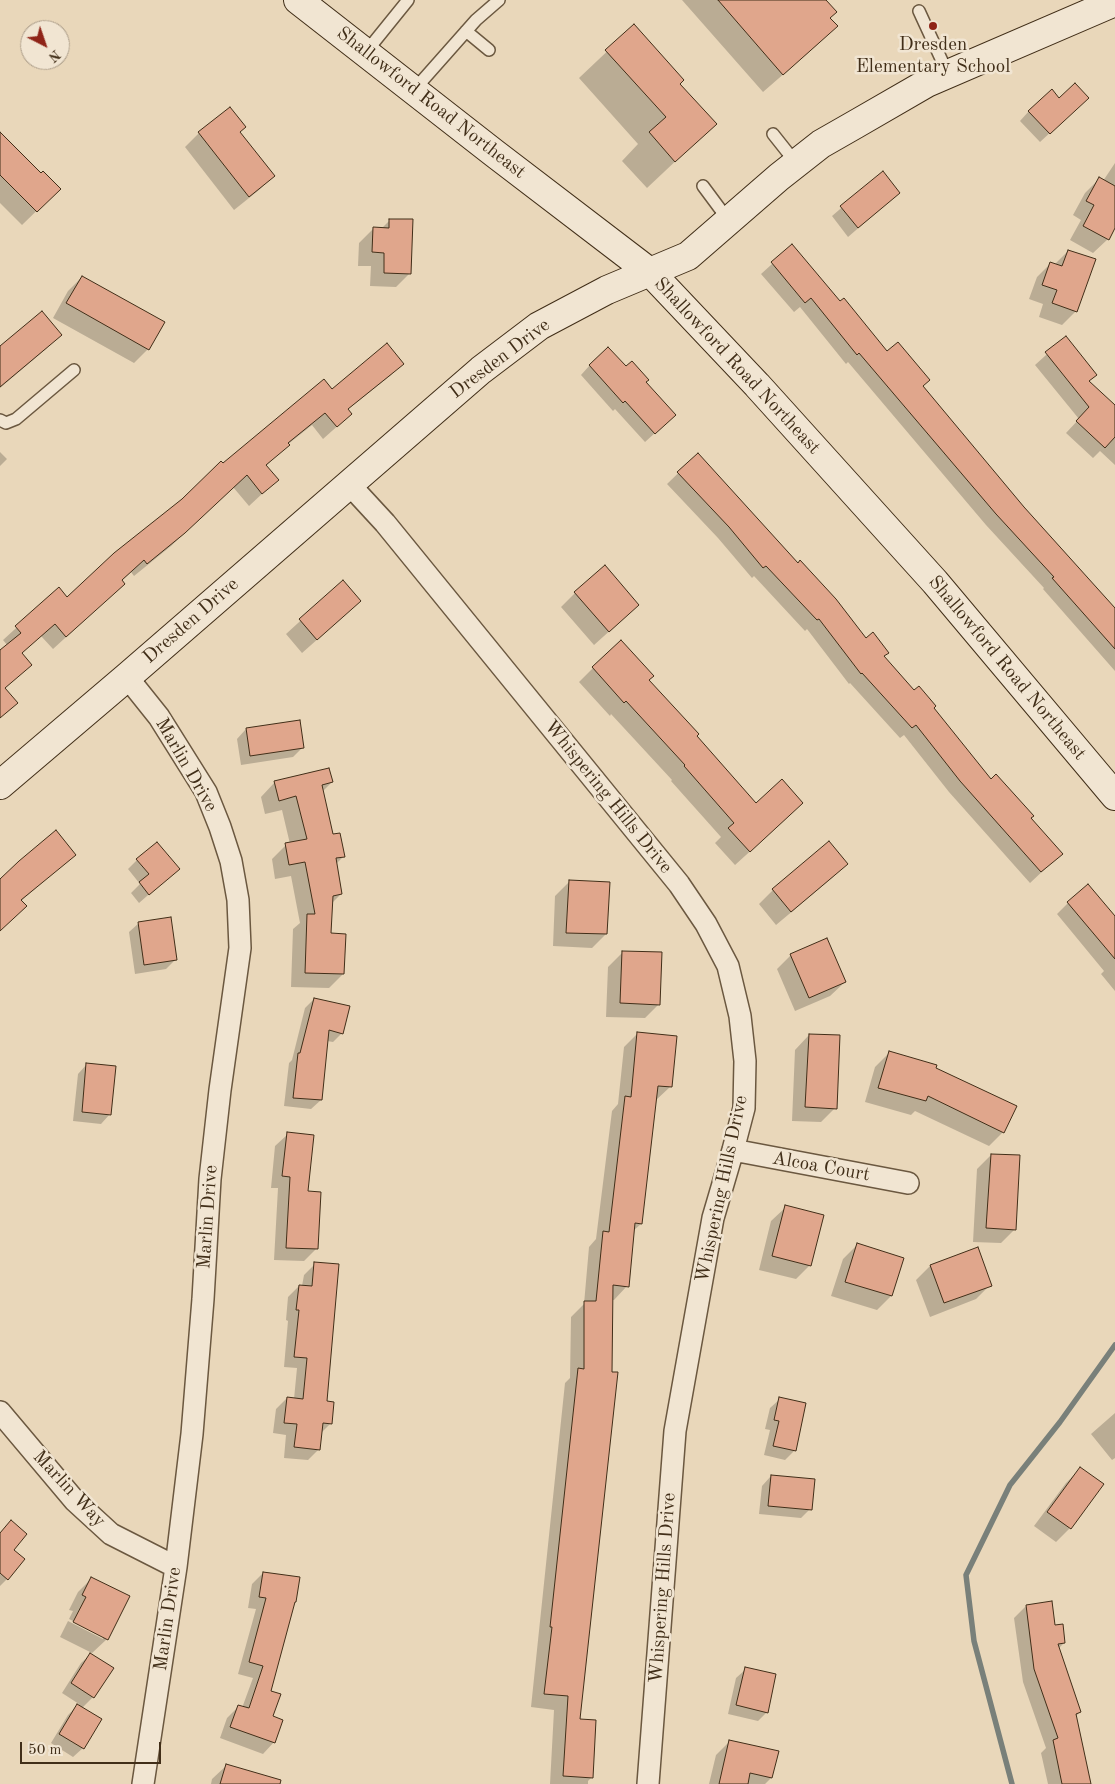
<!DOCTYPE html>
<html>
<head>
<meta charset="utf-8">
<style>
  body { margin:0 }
  #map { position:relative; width:1115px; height:1784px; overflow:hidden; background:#e9d7ba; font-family:"Old Standard TT",serif }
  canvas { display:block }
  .north { position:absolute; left:20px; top:20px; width:50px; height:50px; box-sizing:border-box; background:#f1e5d2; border:1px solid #ab9c88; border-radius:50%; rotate:139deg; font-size:14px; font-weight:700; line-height:20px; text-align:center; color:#412e18 }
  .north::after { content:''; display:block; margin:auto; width:18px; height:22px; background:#8f2418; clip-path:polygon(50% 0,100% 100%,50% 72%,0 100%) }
  .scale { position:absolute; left:20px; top:1742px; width:141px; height:22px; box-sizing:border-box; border:2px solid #412e18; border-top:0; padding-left:6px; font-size:15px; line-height:18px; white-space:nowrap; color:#412e18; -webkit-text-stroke:4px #f1e5d2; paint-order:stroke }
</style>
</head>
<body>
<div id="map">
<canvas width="1115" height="1784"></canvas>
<div class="north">N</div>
<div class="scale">50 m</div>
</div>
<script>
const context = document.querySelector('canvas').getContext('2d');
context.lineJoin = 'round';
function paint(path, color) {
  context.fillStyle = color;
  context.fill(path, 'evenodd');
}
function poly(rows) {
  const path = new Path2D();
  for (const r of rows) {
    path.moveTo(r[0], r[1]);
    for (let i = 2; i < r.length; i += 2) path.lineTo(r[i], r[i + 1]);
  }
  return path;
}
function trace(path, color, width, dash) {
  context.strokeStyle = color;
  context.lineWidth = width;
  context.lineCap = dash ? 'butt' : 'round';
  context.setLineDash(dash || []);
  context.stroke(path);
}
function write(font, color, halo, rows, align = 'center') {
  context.font = font + ' "Old Standard TT",serif';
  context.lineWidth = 5;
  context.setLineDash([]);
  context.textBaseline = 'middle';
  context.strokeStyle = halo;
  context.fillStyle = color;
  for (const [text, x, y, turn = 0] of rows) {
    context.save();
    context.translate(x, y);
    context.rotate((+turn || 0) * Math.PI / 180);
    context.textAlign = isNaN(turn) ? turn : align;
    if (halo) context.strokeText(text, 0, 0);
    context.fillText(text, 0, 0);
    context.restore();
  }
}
paint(poly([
  [682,0,824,0,829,18,836,26,817,45,763,92],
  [634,26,678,84,715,124,647,188,622,161,638,144,579,78],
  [1059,99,1078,107,1040,142,1020,121,1029,111],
  [239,132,273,176,259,190,234,210,185,147,199,133],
  [0,134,41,174,59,189,22,225,0,203],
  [1115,163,1115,226,1108,239,1093,253,1070,240,1081,220,1073,215,1085,193,1099,179,1103,181],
  [882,173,899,193,848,237,832,216],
  [390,220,410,273,396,287,370,286,371,266,358,266,359,243,373,229,381,229],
  [792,246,840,303,887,353,922,386,1023,508,1061,548,1115,610,1115,671,1043,589,1044,588,986,525,848,362,846,364,800,307,794,312,761,274],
  [1068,251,1076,311,1062,325,1039,317,1043,304,1029,299,1037,277,1051,263,1055,264],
  [82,277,148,349,134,363,53,318,68,291],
  [60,335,46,349,0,388,0,348],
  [1066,337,1096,375,1088,382,1115,407,1115,465,1100,451,1093,458,1066,433,1079,419,1035,365],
  [402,364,390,376,347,410,351,414,323,439,312,425,287,445,266,466,277,480,249,506,233,487,171,546,134,576,131,572,121,581,111,596,53,649,41,636,21,654,30,665,4,689,16,703,0,718,0,652,8,646,3,640,59,589,67,598,223,464,331,390],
  [590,365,626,368,644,382,665,424,645,442,615,409,613,411,581,375],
  [0,452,7,459,0,466],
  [698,454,866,640,914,692,933,708,991,781,1029,818,1061,854,1030,883,949,792,904,735,900,738,850,683,849,684,807,629,805,631,754,576,752,578,718,538,667,484],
  [343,582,345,615,302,653,286,634],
  [575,593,623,619,594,645,561,607],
  [593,668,647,680,756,805,788,817,735,865,715,843,721,837,671,781,672,780,611,714,610,716,579,682],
  [246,729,302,748,293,757,241,765,237,739],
  [275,782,332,782,322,792,333,836,344,856,336,864,341,894,331,904,330,935,343,974,329,988,291,987,293,929,300,923,291,876,275,879,272,859,286,845,290,844,282,810,265,814,261,797],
  [74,855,21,901,0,930,0,881],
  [137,860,178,869,139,903,131,893,140,884,128,869],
  [846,864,832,878,776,925,759,904,773,890],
  [569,882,606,934,592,948,553,946,555,896],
  [1068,903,1115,918,1115,991,1101,974,1104,971,1057,914],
  [139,923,176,959,166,969,135,974,129,932],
  [623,952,659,1004,645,1018,606,1017,608,967],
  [791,955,845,982,830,996,795,1011,777,969],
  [314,999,342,1033,333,1042,327,1041,321,1100,311,1109,284,1106,289,1063,292,1060,305,1008],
  [638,1033,670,1087,655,1101,641,1224,633,1231,627,1286,614,1300,612,1300,579,1720,592,1777,588,1781,588,1784,550,1784,554,1710,531,1707,565,1383,570,1378,571,1317,584,1304,589,1247,596,1239,612,1111,618,1104,624,1047],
  [809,1035,835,1108,821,1122,792,1121,795,1050],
  [889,1053,935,1068,1003,1132,989,1146,915,1111,911,1115,865,1102,875,1067],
  [87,1064,110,1114,101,1124,73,1121,78,1074],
  [288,1134,306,1192,316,1249,304,1261,274,1260,278,1188,271,1188,275,1146],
  [991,1155,1015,1229,1001,1243,973,1242,977,1169],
  [786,1207,810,1265,796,1279,759,1270,771,1221],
  [857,1245,902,1259,891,1296,877,1310,831,1296,843,1259],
  [977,1249,990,1285,976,1299,930,1317,916,1280,930,1266],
  [315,1264,326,1402,331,1423,321,1433,319,1449,308,1460,284,1458,286,1435,273,1433,276,1409,287,1398,294,1399,297,1368,284,1367,288,1321,286,1320,288,1297,299,1286,302,1286,304,1275],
  [780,1399,794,1451,785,1460,764,1455,770,1430,765,1429,770,1408],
  [1115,1413,1115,1458,1112,1460,1091,1434],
  [1080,1469,1070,1528,1056,1542,1034,1526,1066,1483],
  [771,1476,810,1509,801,1518,759,1514,762,1486],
  [11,1522,13,1550,7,1579,0,1586,0,1533],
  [263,1573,293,1604,269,1692,274,1742,263,1754,220,1738,227,1718,239,1706,242,1708,253,1678,238,1674,256,1609,248,1608,252,1584],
  [92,1578,107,1639,91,1654,93,1697,82,1708,83,1748,73,1757,51,1743,68,1715,79,1704,62,1693,81,1663,92,1653,60,1637,68,1621,103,1639,103,1636,69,1619,73,1611,69,1610,78,1592],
  [1026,1606,1054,1626,1064,1643,1058,1649,1080,1712,1075,1717,1090,1784,1048,1784,1041,1753,1046,1748,1023,1682,1014,1618],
  [746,1669,767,1712,758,1721,728,1714,736,1678],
  [730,1741,771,1778,765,1784,709,1784,716,1755],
  [227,1765,271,1784,211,1784,212,1779]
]), '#0003');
trace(poly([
  [1012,1784,974,1641,966,1575,1010,1485,1060,1422,1115,1345]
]), '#79807a', 5.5);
const building = poly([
  [718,0,826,0,837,12,830,18,838,26,783,75,718,0],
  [634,24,684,80,680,84,717,124,675,162,649,132,666,117,605,50,634,24],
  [1075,83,1089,98,1050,134,1028,111,1052,89,1059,98,1075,83],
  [230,107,246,127,240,132,275,176,249,197,198,132,230,107],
  [0,132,41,173,43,171,61,189,37,212,0,175,0,132],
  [883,171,900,193,858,228,840,206,883,171],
  [1099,177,1115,186,1115,228,1109,240,1083,226,1094,205,1086,201,1099,177],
  [389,219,413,219,411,274,384,273,384,253,372,252,373,227,389,228,389,219],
  [792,244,840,301,844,298,887,351,898,342,930,380,923,386,1024,507,1115,608,1115,649,1052,578,1054,577,996,514,859,353,857,355,811,298,805,303,771,262,792,244],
  [1068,250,1096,259,1077,312,1052,303,1057,290,1042,285,1050,262,1062,266,1068,250],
  [82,276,165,322,149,350,66,303,82,276],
  [42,311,62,335,0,387,0,346,42,311],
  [1066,336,1097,375,1089,381,1115,405,1115,437,1105,448,1076,421,1089,407,1045,352,1066,336],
  [387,343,404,364,348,409,352,414,337,427,325,413,288,443,290,445,266,465,279,480,262,494,247,475,185,533,147,564,144,560,122,580,125,584,66,637,55,624,22,653,32,665,5,688,18,703,0,718,0,650,21,633,15,626,59,587,67,597,114,553,182,499,221,461,223,463,324,379,332,389,387,343],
  [608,347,626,366,632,361,649,380,646,382,676,415,655,434,625,401,623,403,589,365,608,347],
  [698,453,798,563,800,560,836,599,866,638,873,632,889,653,884,656,914,690,919,686,936,706,934,708,991,779,996,774,1034,816,1031,818,1063,854,1041,872,960,781,916,725,912,728,862,673,861,674,819,619,817,620,766,566,763,568,729,527,677,472,698,453],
  [605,565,639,605,609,632,574,592,605,565],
  [343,580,361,601,317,640,299,619,343,580],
  [621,640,654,676,649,680,699,734,697,736,756,803,782,779,803,803,750,852,728,828,734,823,684,766,685,765,626,701,624,703,592,667,621,640],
  [300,720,304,748,250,756,246,728,300,720],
  [329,768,333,782,322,785,333,834,340,833,345,857,336,858,342,894,333,896,331,933,346,934,344,974,305,973,307,914,315,914,305,862,289,865,285,843,307,839,296,796,279,801,274,781,329,768],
  [56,830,76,855,21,900,27,906,0,931,0,879,19,861,56,830],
  [829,841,848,864,791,912,772,889,829,841],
  [157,842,180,869,149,895,139,882,149,874,136,859,157,842],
  [569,880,610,882,607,934,566,933,569,880],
  [1088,884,1115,916,1115,959,1067,902,1088,884],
  [171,917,177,960,144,965,138,922,171,917],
  [827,938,846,982,809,998,790,954,827,938],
  [622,951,662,952,660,1005,620,1003,622,951],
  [314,998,350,1006,343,1034,329,1030,322,1100,293,1098,298,1053,300,1053,314,998],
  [637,1032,677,1036,672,1087,658,1086,642,1224,635,1223,629,1287,613,1285,612,1372,618,1372,580,1719,596,1720,593,1778,563,1776,568,1696,544,1694,552,1627,550,1627,578,1368,584,1369,584,1301,596,1301,603,1231,609,1232,625,1096,631,1097,637,1032],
  [809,1034,840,1035,837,1109,805,1107,809,1034],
  [889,1051,937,1065,936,1068,1017,1106,1004,1133,928,1096,926,1101,878,1088,889,1051],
  [86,1063,116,1066,111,1115,82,1112,86,1063],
  [287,1132,314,1135,308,1191,321,1192,318,1249,286,1248,290,1177,282,1176,287,1132],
  [991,1154,1020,1155,1016,1230,986,1228,991,1154],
  [785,1205,824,1215,811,1266,772,1256,785,1205],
  [857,1243,904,1258,892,1296,845,1282,857,1243],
  [978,1247,992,1286,944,1303,930,1265,978,1247],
  [314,1262,339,1264,327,1401,334,1402,332,1424,323,1423,320,1450,294,1447,297,1424,284,1423,287,1397,303,1399,307,1358,294,1357,299,1310,296,1310,299,1285,312,1286,314,1262],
  [779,1397,806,1403,796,1451,773,1446,779,1421,774,1420,779,1397],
  [1080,1467,1104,1484,1071,1529,1047,1512,1080,1467],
  [771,1475,815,1479,812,1510,768,1506,771,1475],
  [11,1520,27,1534,14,1550,25,1559,8,1580,0,1573,0,1533,11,1520],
  [263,1572,300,1577,296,1602,295,1602,271,1691,281,1694,273,1716,283,1720,275,1743,230,1727,238,1705,249,1708,263,1666,249,1662,266,1598,259,1597,263,1572],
  [91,1577,130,1596,108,1640,73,1622,86,1597,82,1595,91,1577],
  [1052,1601,1055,1625,1063,1624,1065,1643,1058,1644,1081,1712,1076,1714,1091,1784,1062,1784,1053,1740,1058,1738,1034,1669,1026,1605,1052,1601],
  [90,1653,114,1668,94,1698,71,1683,90,1653],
  [745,1667,776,1674,768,1713,736,1705,745,1667],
  [77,1704,102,1719,84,1749,59,1734,77,1704],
  [729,1740,779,1751,772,1778,750,1773,748,1784,719,1784,729,1740],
  [226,1764,281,1780,280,1784,220,1784,226,1764]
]);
paint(building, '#e0a68c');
trace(building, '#412e18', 1);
const lane = poly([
  [919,11,948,74],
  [466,31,489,50],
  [366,52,408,0],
  [414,90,476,20,499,0],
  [773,134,796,163],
  [703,186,729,221],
  [0,420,6,423,16,419,74,370]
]);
const street = poly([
  [349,484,385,523,679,884,706,924,728,966,740,1016,745,1061,744,1108,733,1150,713,1218,675,1431,648,1784],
  [127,677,159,717,206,792,220,827,231,861,238,900,240,948,220,1090,210,1179,203,1299,192,1434,176,1567,143,1784],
  [733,1150,908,1183],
  [0,1412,75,1501,111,1534,176,1567]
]);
const secondary = poly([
  [298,0,494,153,651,273,757,385,935,582,1115,796],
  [0,785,127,677,481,370,539,326,607,290,688,256,779,177,821,144,856,124,927,83,1115,2]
]);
trace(lane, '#6b5840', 14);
trace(street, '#6b5840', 24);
trace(secondary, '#412e18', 30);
trace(lane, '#f1e5d2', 11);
trace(street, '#f1e5d2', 21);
trace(secondary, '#f1e5d2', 28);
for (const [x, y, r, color] of [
  [933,26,5,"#8f2418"]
]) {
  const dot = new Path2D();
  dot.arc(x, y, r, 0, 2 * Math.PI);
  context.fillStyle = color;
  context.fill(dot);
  trace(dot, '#f1e5d2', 2);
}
write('19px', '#412e18', '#f1e5d2', [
  ["Dresden",933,45],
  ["Elementary School",933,67]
]);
write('19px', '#412e18', '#f1e5d2', [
  ["Shallowford Road Northeast",431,103,38],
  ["Dresden Drive",500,359,-37],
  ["Shallowford Road Northeast",737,366,47],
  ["Dresden Drive",191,621,-41],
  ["Shallowford Road Northeast",1007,668,50],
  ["Marlin Drive",186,765,60],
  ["Whispering Hills Drive",608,797,51],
  ["Alcoa Court",821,1167,10],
  ["Whispering Hills Drive",722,1189,-78],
  ["Marlin Drive",208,1217,-86],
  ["Marlin Way",69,1489,47],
  ["Whispering Hills Drive",663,1588,-86],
  ["Marlin Drive",168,1619,-82]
]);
</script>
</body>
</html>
